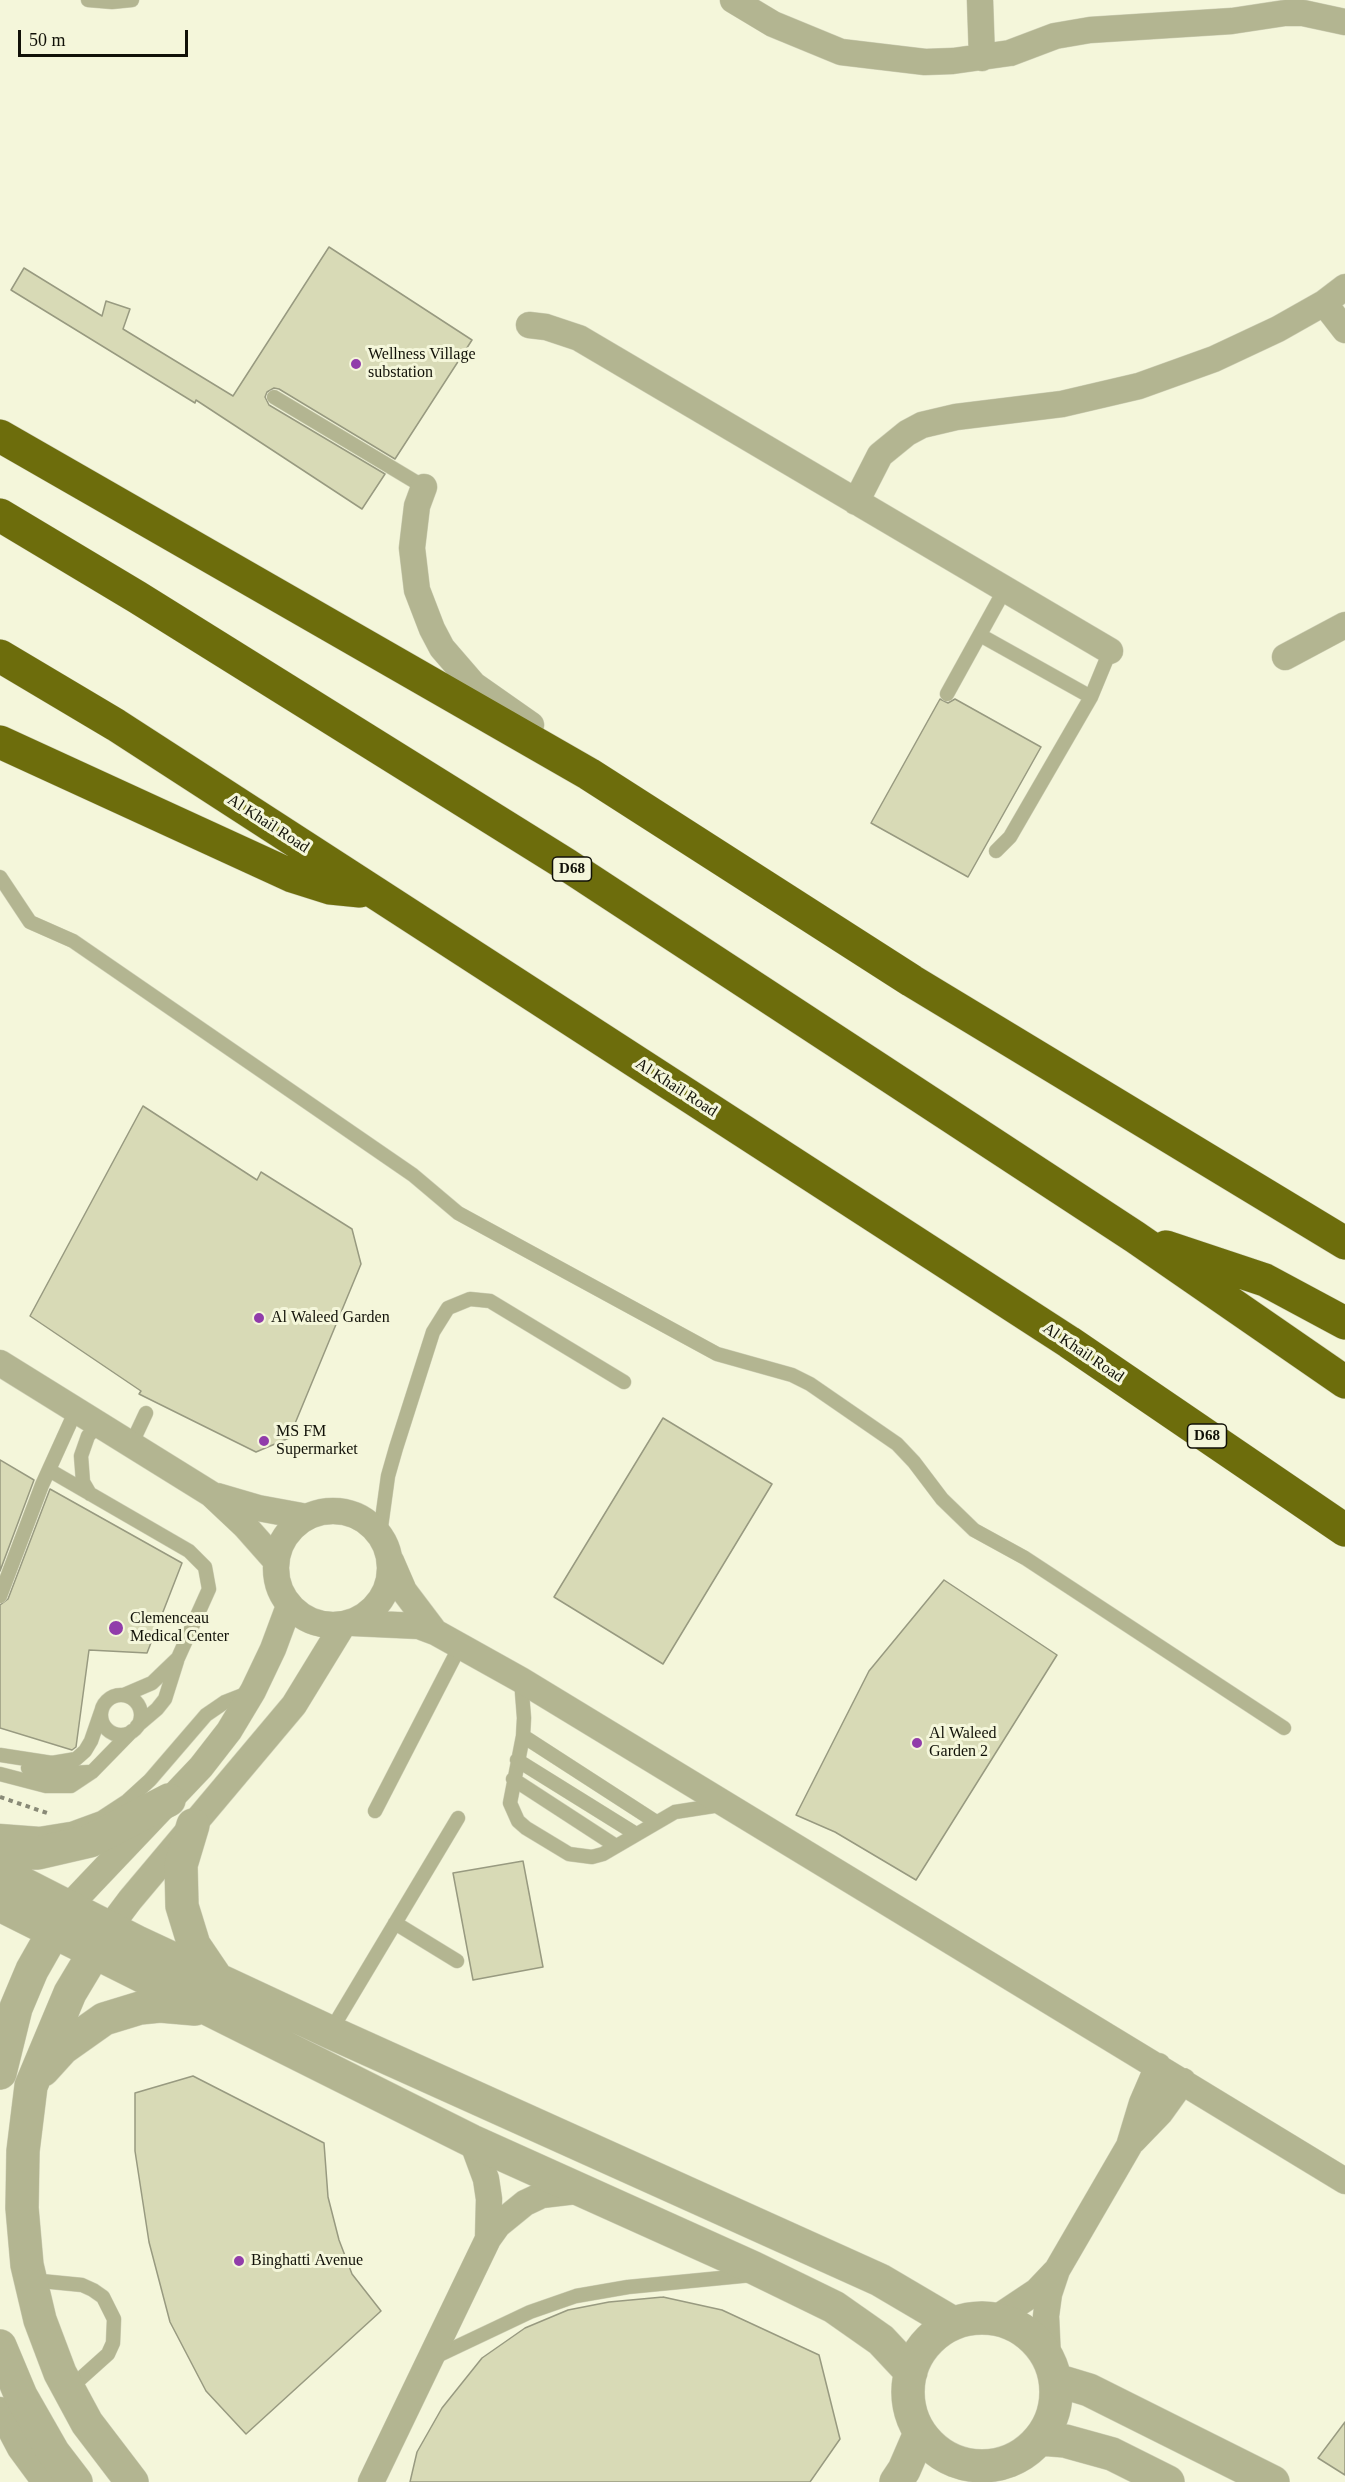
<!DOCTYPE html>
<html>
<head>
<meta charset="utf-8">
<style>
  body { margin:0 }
  #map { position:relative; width:1345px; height:2482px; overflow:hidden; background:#f4f6da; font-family:"Times New Roman",serif }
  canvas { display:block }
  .scale { position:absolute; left:18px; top:30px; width:170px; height:27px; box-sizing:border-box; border:3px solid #111108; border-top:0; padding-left:8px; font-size:18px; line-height:21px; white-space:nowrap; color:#111108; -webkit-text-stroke:4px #f4f6da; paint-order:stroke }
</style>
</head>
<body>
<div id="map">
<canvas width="1345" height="2482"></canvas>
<div class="scale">50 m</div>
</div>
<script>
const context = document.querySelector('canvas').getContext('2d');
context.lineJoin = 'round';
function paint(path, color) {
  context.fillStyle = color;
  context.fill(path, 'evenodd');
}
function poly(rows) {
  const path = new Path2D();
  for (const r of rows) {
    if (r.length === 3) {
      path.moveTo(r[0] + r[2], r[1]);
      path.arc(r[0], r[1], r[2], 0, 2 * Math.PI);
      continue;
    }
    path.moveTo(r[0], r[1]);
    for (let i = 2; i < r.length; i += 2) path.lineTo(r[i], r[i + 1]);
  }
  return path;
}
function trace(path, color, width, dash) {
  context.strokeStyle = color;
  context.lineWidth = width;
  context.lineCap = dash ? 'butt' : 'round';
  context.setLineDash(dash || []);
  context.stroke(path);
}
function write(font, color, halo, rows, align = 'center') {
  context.font = font + ' "Times New Roman",serif';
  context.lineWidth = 6;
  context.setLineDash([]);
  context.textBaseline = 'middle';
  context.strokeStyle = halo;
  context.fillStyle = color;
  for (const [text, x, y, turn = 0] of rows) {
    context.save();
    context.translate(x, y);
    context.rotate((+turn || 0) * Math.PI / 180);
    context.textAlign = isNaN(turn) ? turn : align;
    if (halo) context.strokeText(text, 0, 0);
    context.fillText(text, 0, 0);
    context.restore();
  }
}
const building = poly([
  [329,247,472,340,395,459,279,389,274,388,267,392,265,397,269,405,385,474,362,509,196,400,195,403,11,290,24,268,102,316,106,301,130,309,123,329,233,396,329,247],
  [940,699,948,703,955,699,1041,747,968,877,871,823,940,699],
  [143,1106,257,1180,261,1172,352,1229,361,1264,289,1438,256,1452,139,1394,141,1391,30,1316,143,1106],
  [663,1418,772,1484,663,1664,554,1597,663,1418],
  [0,1460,34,1480,0,1571,0,1460],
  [50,1489,182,1563,147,1653,89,1650,76,1747,72,1750,0,1728,0,1605,8,1599,50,1489],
  [944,1580,1057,1655,916,1880,835,1832,796,1815,869,1671,944,1580],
  [523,1861,543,1967,473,1980,453,1873,523,1861],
  [193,2076,324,2143,328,2197,339,2240,352,2274,381,2311,246,2434,206,2391,170,2322,149,2242,135,2151,135,2093,193,2076],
  [663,2297,722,2310,819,2355,840,2439,810,2482,410,2482,417,2452,442,2408,482,2358,525,2328,568,2310,609,2302,663,2297],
  [1345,2422,1345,2475,1318,2458,1345,2422]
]);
paint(building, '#d8dab6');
trace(building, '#989a80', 1.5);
const service = poly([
  [88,0,112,2,132,0],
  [274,397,424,487],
  [980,635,1091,697],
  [947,694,1005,589],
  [996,851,1010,837,1091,697,1110,651],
  [0,877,30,922,73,941,413,1175,458,1213,717,1354,792,1375,810,1384,897,1444,914,1462,942,1499,974,1530,1025,1558,1284,1728],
  [131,1445,146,1413],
  [49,1470,189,1551,205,1567,209,1589,178,1658,152,1683,124,1695],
  [90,1494,83,1482,81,1456,88,1436,98,1425],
  [380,1534,388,1476,396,1448,433,1332,448,1308,470,1299,490,1301,624,1382],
  [0,1596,42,1485,76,1410],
  [521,1680,524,1718,523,1736,510,1803,518,1821,526,1828,569,1854,592,1857,603,1854,675,1812,720,1805],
  [121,1715,20],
  [137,1726,157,1709,165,1699,177,1661],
  [523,1736,656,1822],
  [0,1755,52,1763,76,1759,85,1751,91,1741,101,1712],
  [517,1760,636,1834],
  [28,1768,54,1774,89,1772],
  [0,1774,46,1786,71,1786,92,1772,132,1731],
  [513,1779,616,1846],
  [375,1811,460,1646],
  [0,1831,40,1834,71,1829,101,1818,127,1801,150,1780,206,1715,225,1702,248,1693],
  [395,1923,457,1961],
  [330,2032,458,1818],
  [31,2280,82,2285,93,2290,103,2297,114,2319,113,2343,108,2354,69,2389],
  [435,2357,530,2312,576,2296,628,2287,752,2275]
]);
const minor = poly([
  [733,0,773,24,841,52,925,62,953,61,1010,53,1055,36,1090,30,1232,21,1285,13,1303,13,1345,22],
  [980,0,982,58],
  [1324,303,1345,330],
  [529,325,546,327,579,338,1110,651],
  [424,487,417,506,412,548,417,590,432,629,442,648,474,685,531,725],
  [856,502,880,455,907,433,922,425,956,417,1062,404,1139,386,1214,359,1278,329,1324,303,1345,287],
  [1285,657,1345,625],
  [0,1363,211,1494,245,1526,276,1561],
  [217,1496,258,1508,307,1517],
  [333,1568,57],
  [391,1561,404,1591,435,1632],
  [353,1623,419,1626,435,1632,521,1680,1345,2181],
  [69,1906,201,1767,229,1731,253,1691,273,1649,289,1606],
  [109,1928,130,1900,294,1705,343,1625],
  [472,2141,486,2179,489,2199,488,2239],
  [1133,2141,1160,2113,1183,2081],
  [995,2319,1037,2291,1055,2272],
  [1048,2359,1046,2316,1049,2294,1057,2270,1129,2146,1142,2103,1158,2066],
  [0,2410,20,2448,45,2482],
  [371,2482,488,2239,498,2225,525,2203,542,2195,576,2191]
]);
const tertiary = poly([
  [193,1825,181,1865,182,1906,194,1945,217,1979],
  [0,1853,38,1853,90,1841,169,1800],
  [0,1872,137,1942,330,2032,880,2280,953,2323],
  [0,1905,472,2141,754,2268,834,2307,881,2340,911,2372],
  [106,1933,70,1993,31,2086,23,2151,22,2208,27,2265,40,2320,60,2373,87,2423,132,2482],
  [43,2070,63,2048,104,2019,140,2008,160,2006,195,2009],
  [0,2073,16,2008,32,1970,65,1912],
  [982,2392,74],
  [0,2346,21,2396,53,2452,76,2482],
  [1056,2380,1089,2390,1273,2482],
  [1040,2439,1065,2441,1112,2454,1168,2482],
  [896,2482,904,2470,920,2433]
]);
const motorway = poly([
  [0,436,589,774,912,981,1345,1243],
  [0,515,137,597,567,865,1135,1237,1345,1382],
  [0,656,116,725,1069,1342,1345,1530],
  [0,742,292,876,330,888,360,891],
  [1166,1247,1265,1280,1345,1323]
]);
trace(service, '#d0d1b8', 15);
trace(minor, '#d0d1b8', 27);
trace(tertiary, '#d0d1b8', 34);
trace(motorway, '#d0d1b8', 34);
trace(poly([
  [0,1797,50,1814]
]), '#898a77', 4, [4.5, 4.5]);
trace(service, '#b3b591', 14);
trace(minor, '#b3b591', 26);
trace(tertiary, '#b3b591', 33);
trace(motorway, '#6d6d0c', 33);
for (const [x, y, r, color] of [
  [356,364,6,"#913caa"],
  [259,1318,6,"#913caa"],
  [264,1441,6,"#913caa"],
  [116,1628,8,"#913caa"],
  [917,1743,6,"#913caa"],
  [239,2261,6,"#913caa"]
]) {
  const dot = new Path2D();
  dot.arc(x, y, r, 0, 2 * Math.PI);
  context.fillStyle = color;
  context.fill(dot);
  trace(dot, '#f4f6da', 2);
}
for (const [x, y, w] of [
  [572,869,39],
  [1207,1436,39]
]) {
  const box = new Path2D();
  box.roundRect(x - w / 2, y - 12, w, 24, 4.5);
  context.fillStyle = '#f4f6da';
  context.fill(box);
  trace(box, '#111108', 1.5);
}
write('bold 15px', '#111108', null, [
  ["D68",572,869],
  ["D68",1207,1436]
]);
write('16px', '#111108', '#f4f6da', [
  ["Wellness Village",368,355],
  ["substation",368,373],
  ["Al Waleed Garden",271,1318],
  ["MS FM",276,1432],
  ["Supermarket",276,1450],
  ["Clemenceau",130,1619],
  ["Medical Center",130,1637],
  ["Al Waleed",929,1734],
  ["Garden 2",929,1752],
  ["Binghatti Avenue",251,2261]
], 'left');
write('16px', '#111108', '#f4f6da', [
  ["Al Khail Road",268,824,33],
  ["Al Khail Road",676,1088,33],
  ["Al Khail Road",1083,1353,34]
]);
</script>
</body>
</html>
